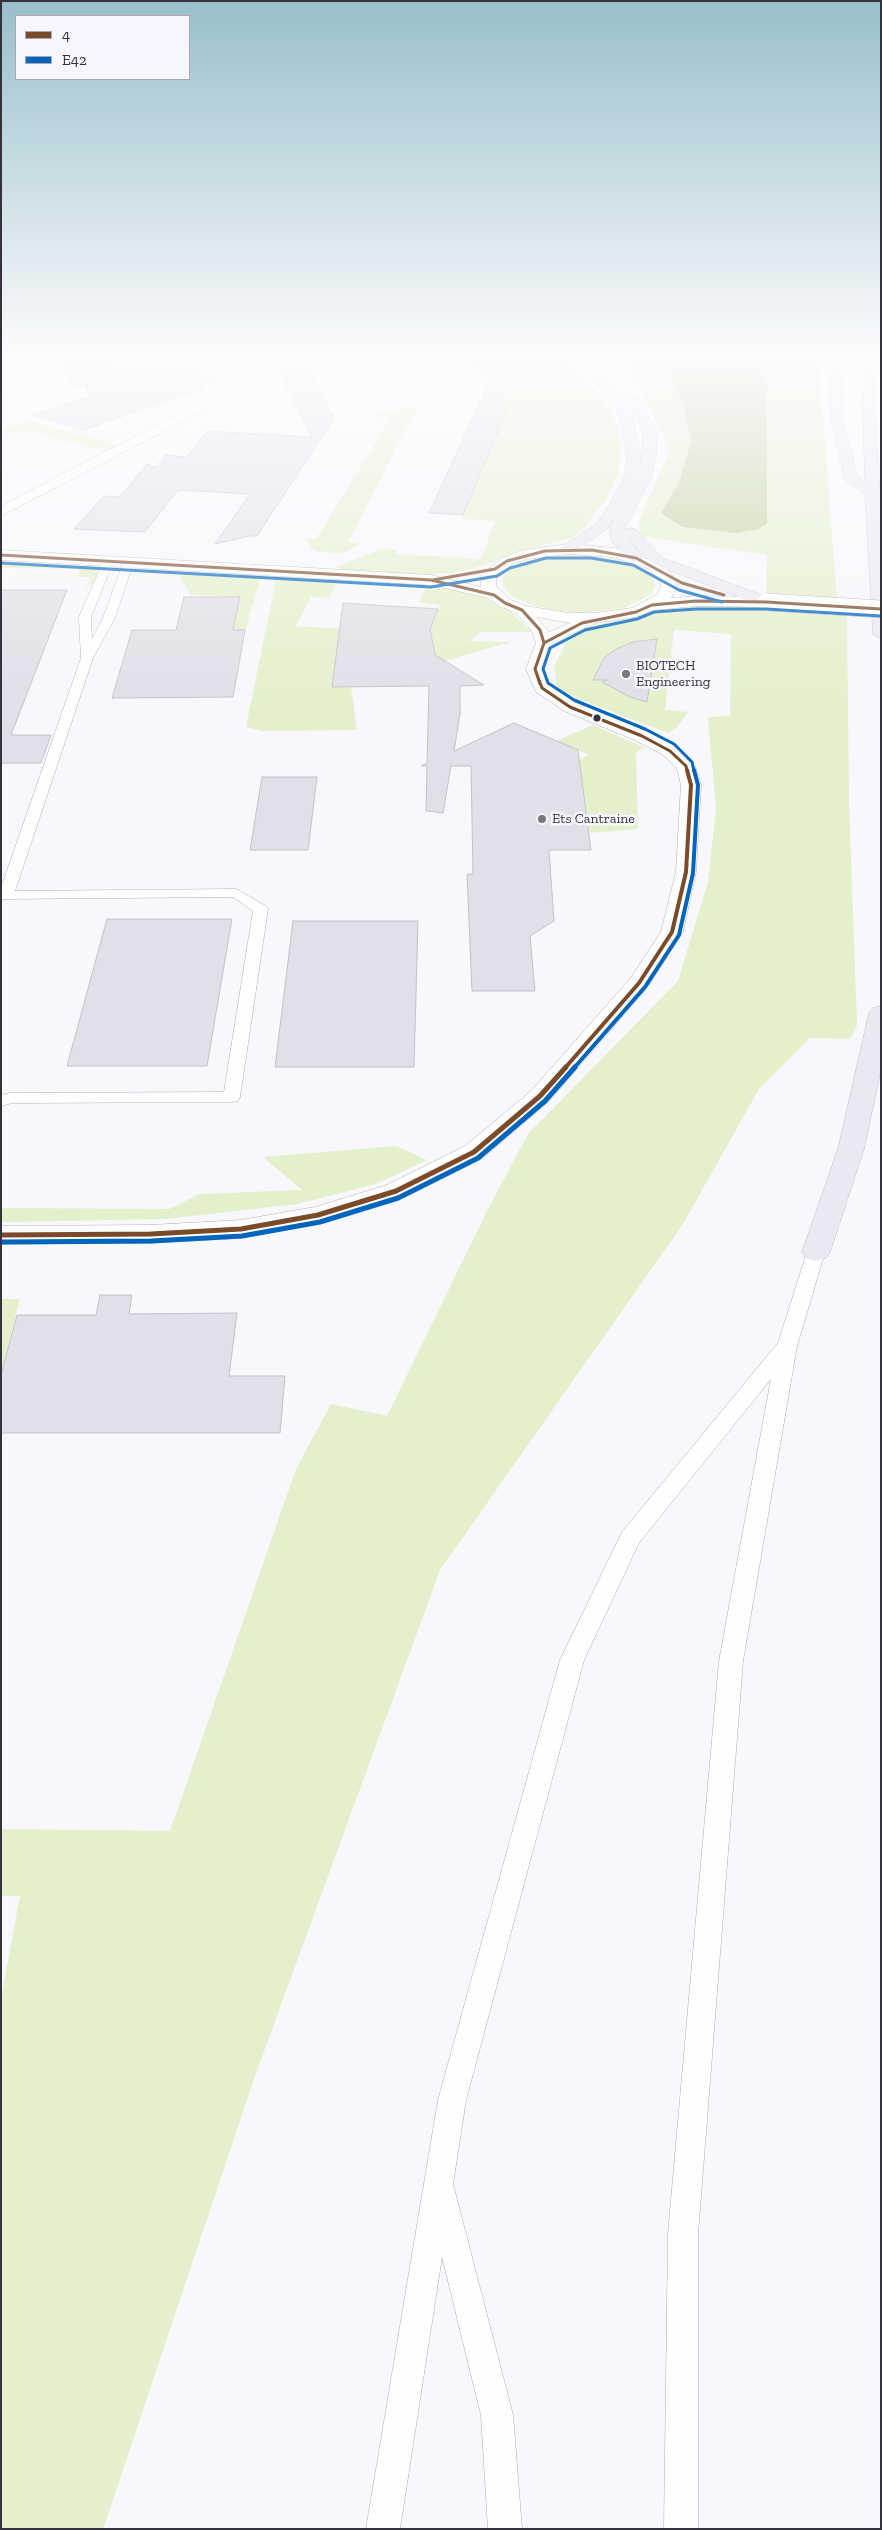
<!DOCTYPE html>
<html>
<head>
<meta charset="utf-8">
<style>
  body { margin:0 }
  #map { position:relative; width:882px; height:2530px; overflow:hidden; background:#f8f7fb; font-family:"Zilla Slab",serif }
  canvas { display:block }
  .frame { position:absolute; inset:0; border:2px solid #34323a; pointer-events:none }
  .legend { position:absolute; left:15px; top:15px; width:175px; height:65px; box-sizing:border-box; background:#f7f5fd; border:1px solid #a9a7af; margin:0; padding:6px 9px; list-style:none; font-size:15px; color:#34323a }
  .legend li { display:flex; align-items:center; gap:10px; height:25px }
  .legend b { width:25px; border:1px solid #a9a7af }
</style>
</head>
<body>
<div id="map">
<canvas width="882" height="2530"></canvas>
<div class="frame"></div>
<ul class="legend">
<li><b style="height:6px;background:#7a4b2a"></b>4</li>
<li><b style="height:6px;background:#0065bd"></b>E42</li>
</ul>
</div>
<script>
const context = document.querySelector('canvas').getContext('2d');
context.lineJoin = 'round';
function paint(path, color) {
  context.fillStyle = color;
  context.fill(path, 'evenodd');
}
function poly(rows) {
  const path = new Path2D();
  for (const r of rows) {
    path.moveTo(r[0], r[1]);
    for (let i = 2; i < r.length; i += 2) path.lineTo(r[i], r[i + 1]);
  }
  return path;
}
function trace(path, color, width, dash) {
  context.strokeStyle = color;
  context.lineWidth = width;
  context.lineCap = dash ? 'butt' : 'round';
  context.setLineDash(dash || []);
  context.stroke(path);
}
function write(font, color, halo, rows, align = 'center') {
  context.font = font + ' "Zilla Slab",serif';
  context.lineWidth = 5;
  context.setLineDash([]);
  context.textBaseline = 'middle';
  context.strokeStyle = halo;
  context.fillStyle = color;
  for (const [text, x, y, turn = 0] of rows) {
    context.save();
    context.translate(x, y);
    context.rotate((+turn || 0) * Math.PI / 180);
    context.textAlign = isNaN(turn) ? turn : align;
    if (halo) context.strokeText(text, 0, 0);
    context.fillText(text, 0, 0);
    context.restore();
  }
}
paint(poly([
  [145,352,190,352,125,356,120,359,120,362,82,365,87,385,220,378,219,382,199,383,198,380,72,387,56,357],
  [462,352,563,352,610,408,618,428,621,448,618,474,606,500,580,532,572,538,522,550,482,566,456,572,426,575,340,571,337,567,381,549,396,550,395,554,481,559,495,521,463,519,463,515,505,413,504,405],
  [617,352,818,352,837,600,766,596,767,555,639,536,639,521,670,450,625,361],
  [418,406,348,542,362,543,341,554,314,551,306,539,316,539,391,418,375,417,375,414],
  [28,421,118,445,107,451,24,430,1,434,1,430],
  [570,554,610,557,643,569,652,577,655,585,652,594,625,608,581,613,558,611,531,605,511,596,503,586,503,576,511,568,526,561],
  [1,562,97,568,99,581,86,587,90,577,78,577,80,569,1,568],
  [177,572,261,578,245,630,233,630,240,597,191,595],
  [276,579,339,580,329,598,311,597,296,626,427,634,440,605,419,603,426,586,461,586,494,595,532,632,481,632,469,641,511,642,444,661,435,655,434,651,332,687,351,687,357,730,263,731,246,727],
  [696,601,766,609,847,614,849,804,857,1025,850,1039,810,1038,759,1089,683,1224,440,1570,255,2076,103,2529,1,2529,1,1999,20,1896,1,1896,1,1829,170,1831,296,1469,331,1404,387,1416,488,1209,528,1134,678,981,708,882,716,809,708,717,730,716,731,634,674,630,665,710,688,712,676,728,668,733,558,691,554,666,569,638,577,629,659,612],
  [593,725,645,748,636,752,638,829,590,833,579,760,589,755,556,741],
  [396,1146,427,1160,376,1184,297,1204,166,1219,1,1222,1,1208,169,1209,199,1194,302,1190,263,1157],
  [1,1299,20,1299,1,1375]
]), '#e4f0cb');
paint(poly([
  [700,362,751,367,762,372,767,380,767,523,759,529,736,533,682,527,661,513,679,483,691,442,683,402,666,372,674,367]
]), '#c0d09c');
const building = poly([
  [192,358,203,387,162,402,84,430,33,415,89,397,82,365,192,358],
  [307,367,334,418,257,536,249,536,215,544,250,494,178,490,145,532,74,529,104,496,120,497,147,464,156,467,166,455,187,457,207,431,312,437,278,369,307,367],
  [488,385,507,409,463,515,429,513,488,385],
  [1,590,67,590,11,735,51,735,41,763,1,763,1,590],
  [184,597,240,597,233,630,245,630,233,697,112,698,132,630,176,630,184,597],
  [343,603,438,609,430,629,435,655,484,685,460,686,460,714,454,751,514,723,578,750,591,850,549,850,554,921,530,936,535,991,472,991,467,874,473,874,471,766,451,766,443,813,426,811,427,766,421,766,427,763,429,686,332,687,343,603],
  [657,639,647,702,630,697,602,682,607,680,593,680,604,658,616,649,633,642,657,639],
  [262,777,317,777,308,850,250,850,262,777],
  [107,919,232,919,207,1066,67,1066,107,919],
  [293,921,418,921,414,1067,275,1067,293,921],
  [100,1295,132,1295,129,1314,237,1313,229,1376,285,1376,280,1433,1,1433,1,1375,17,1315,96,1315,100,1295]
]);
paint(building, '#e1dfe7');
trace(building, '#c3c2c7', 1);
const service = poly([
  [108,559,113,562,91,617,92,639,103,618,123,563,128,560,133,563,115,618,93,658,15,891,236,889,266,906,268,909,240,1097,238,1101,232,1102,12,1103,1,1106,1,1095,10,1093,224,1092,253,911,233,897,1,899,1,888,81,658,79,617,103,562,108,559],
  [816,1246,823,1248,825,1252,797,1346,743,1661,698,2234,698,2529,664,2529,668,2234,719,1661,771,1379,639,1543,584,1660,466,2100,453,2184,513,2415,522,2529,488,2529,481,2415,442,2257,400,2529,366,2529,438,2100,560,1660,622,1532,778,1343,807,1252,809,1248,816,1246]
]);
const minor = poly([
  [223,352,235,352,243,366,240,380,225,397,207,409,1,516,1,506,199,403,217,391,228,379,231,366,223,352]
]);
const tertiary = poly([
  [522,605,528,607,549,632,589,615,601,615,603,618,601,621,567,636,552,646,544,669,550,685,576,703,649,732,677,747,695,766,701,785,696,872,683,932,647,988,549,1101,483,1158,405,1197,318,1224,241,1238,151,1243,1,1244,1,1226,151,1225,241,1220,315,1207,387,1185,465,1146,531,1091,630,979,661,932,676,872,681,785,677,768,663,755,635,740,564,711,536,692,526,669,536,643,532,631,514,610,522,605]
]);
const secondary = poly([
  [568,544,615,548,659,563,671,573,677,586,671,598,696,596,766,597,774,602,766,607,696,606,655,610,636,617,595,623,569,623,516,613,499,606,488,598,431,585,1,560,1,550,431,575,481,587,480,577,482,574,502,558,524,550,568,544],
  [568,554,613,557,649,569,658,578,661,586,658,594,632,608,595,613,569,613,526,606,511,600,496,586,496,578,512,564,527,559,568,554]
]);
const motorway = poly([
  [568,352,580,352,619,395,632,417,641,458,640,467,642,456,643,433,627,399,629,396,637,396,657,433,656,456,651,477,624,530,630,528,635,529,663,558,772,599,774,602,772,605,760,605,653,564,626,536,644,558,641,561,631,561,612,542,609,529,615,518,606,530,573,552,563,552,560,549,563,546,596,524,610,504,624,478,627,458,620,417,608,397,568,352],
  [831,352,843,352,841,395,843,420,858,478,865,481,863,410,865,352,877,352,875,410,881,514,881,639,873,634,865,493,845,480,831,420,829,395,831,352],
  [881,1006,881,1069,864,1149,830,1252,826,1258,816,1261,806,1258,802,1252,838,1149,869,1013,873,1008,881,1006]
]);
trace(service, '#aeadb2', 1);
trace(minor, '#aeadb2', 1);
trace(tertiary, '#aeadb2', 1);
trace(secondary, '#aeadb2', 1);
trace(motorway, '#c2bdcb', 1);
paint(service, '#fefefe');
paint(minor, '#fefefe');
paint(tertiary, '#fefefe');
paint(secondary, '#fefefe');
paint(motorway, '#ebe8f2');
const secondaryBridge = poly([
  [766,602,881,609]
]);
trace(secondaryBridge, '#aeadb2', 18, []);
trace(secondaryBridge, '#fefefe', 17);
trace(poly([
  [1,555,431,580,494,595,505,603,522,610,540,630,544,643,535,669,542,688,570,707,642,736,670,751,686,766,687,771],
  [433,580,495,569,507,561,545,551,592,550,636,558,682,583,724,595],
  [540,684,535,669,544,643,582,623,636,612,652,605,696,601,766,602,881,609]
]), '#7a4b2a', 3);
trace(poly([
  [565,1068,639,983,672,932,686,872,691,785,687,770]
]), '#7a4b2a', 4);
trace(poly([
  [1,1235,151,1234,241,1229,318,1215,396,1191,474,1152,540,1096,566,1067]
]), '#7a4b2a', 5);
trace(poly([
  [1,563,431,587,497,576,510,568,546,558,591,558,633,565,679,590,722,602],
  [694,771,692,762,674,744,645,729,574,700,548,683,543,669,550,648,585,630,637,619,654,612,696,609,766,609,881,616]
]), '#0065bd', 3);
trace(poly([
  [574,1068,645,987,679,935,693,873,698,785,694,770]
]), '#0065bd', 4);
trace(poly([
  [1,1242,151,1241,242,1236,320,1222,398,1198,478,1158,545,1101,575,1067]
]), '#0065bd', 5);
const sky = context.createLinearGradient(0, 0, 0, 706);
sky.addColorStop(0, '#98bfca');
sky.addColorStop(0.5, '#fcfbfd');
sky.addColorStop(1, '#fcfbfd00');
context.fillStyle = sky;
context.fillRect(0, 0, 882, 706);
for (const [x, y, r, color] of [
  [626,674,5,"#79777e"],
  [597,718,4.5,"#34323a"],
  [542,819,5,"#79777e"]
]) {
  const dot = new Path2D();
  dot.arc(x, y, r, 0, 2 * Math.PI);
  context.fillStyle = color;
  context.fill(dot);
  trace(dot, '#f7f5fd', 2);
}
write('14px', '#34323a', '#f7f5fd', [
  ["BIOTECH",636,666],
  ["Engineering",636,682],
  ["Ets Cantraine",552,819]
], 'left');
</script>
</body>
</html>
